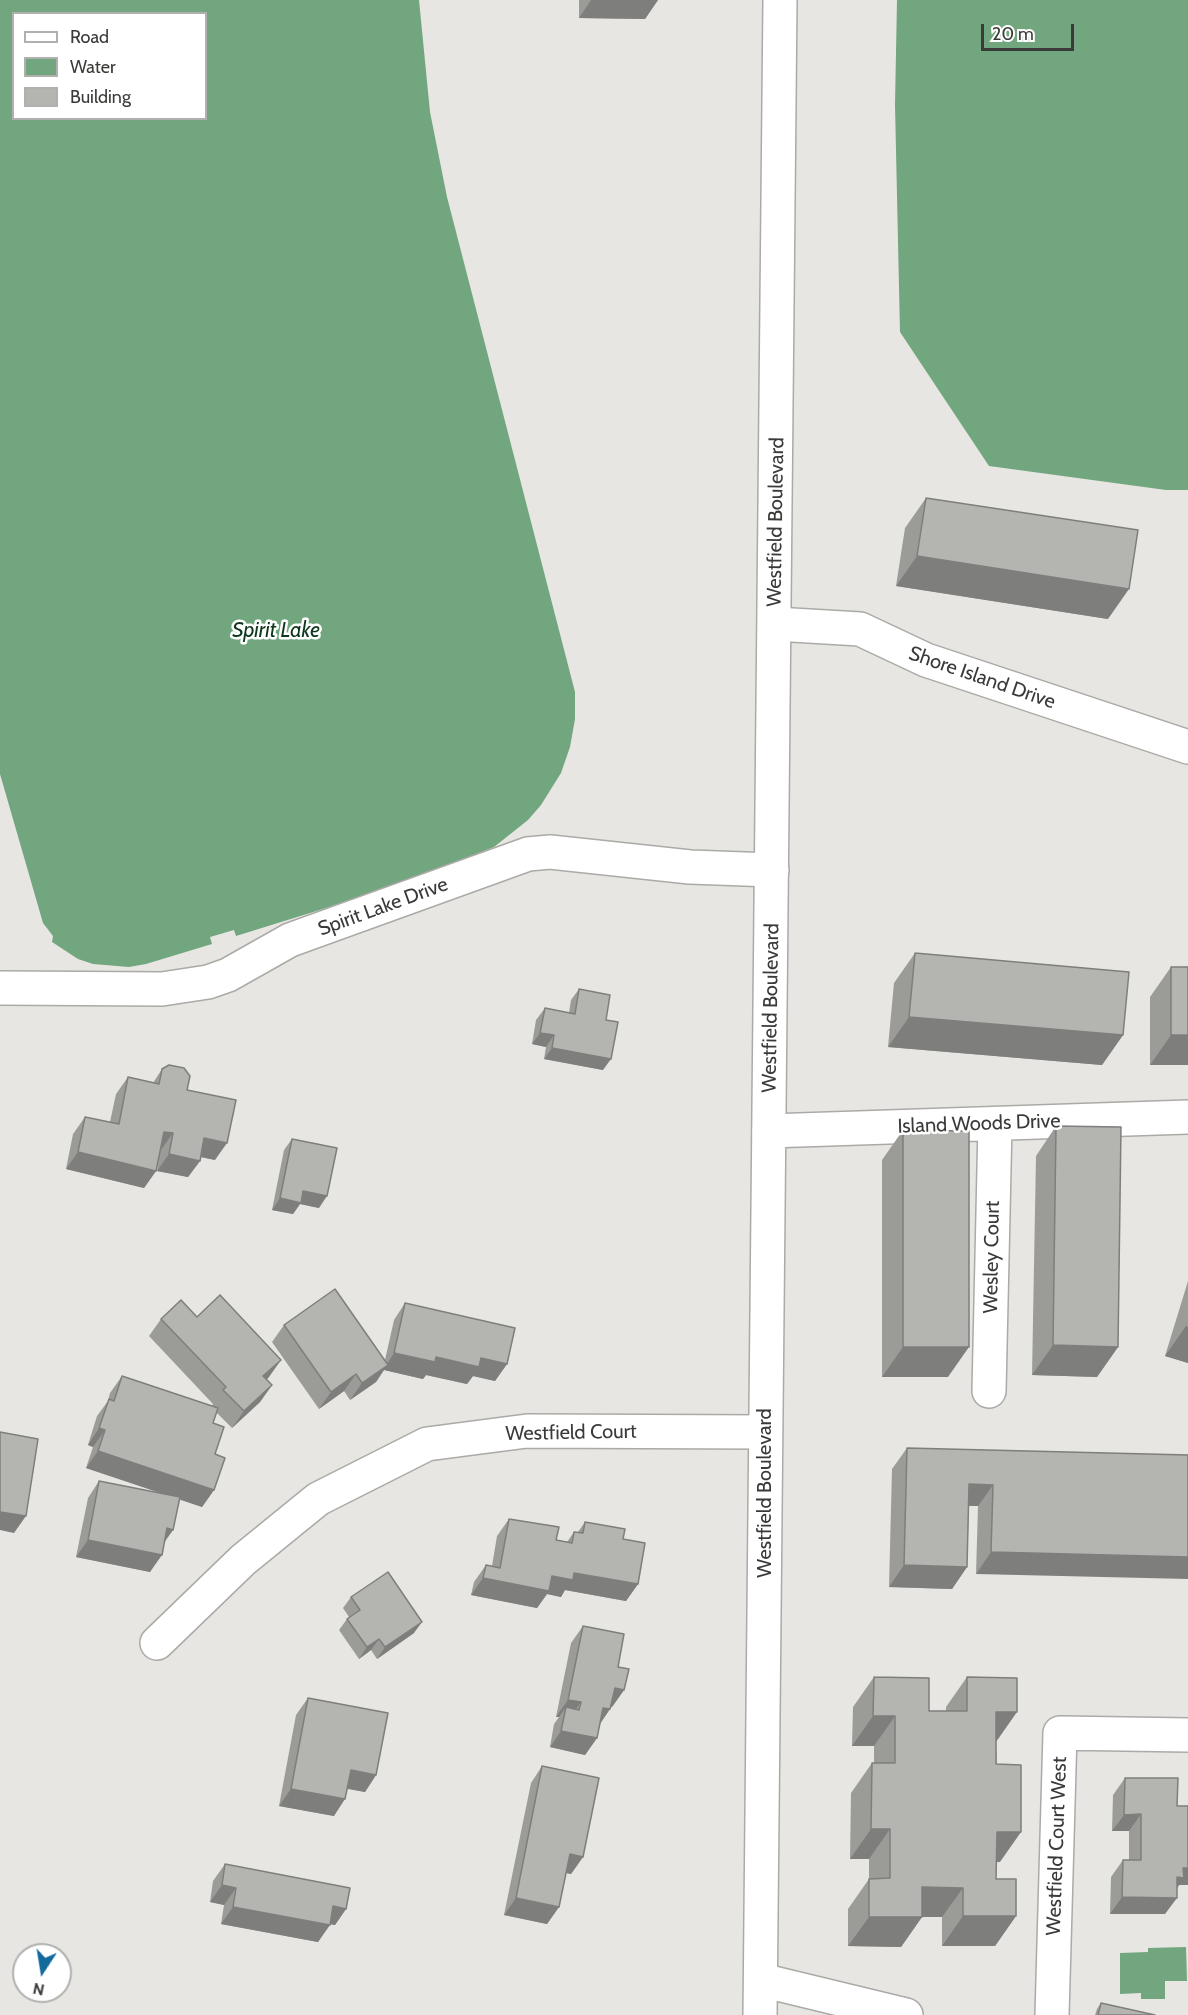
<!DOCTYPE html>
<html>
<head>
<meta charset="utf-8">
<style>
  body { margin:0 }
  #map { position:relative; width:1188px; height:2015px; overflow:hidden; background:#e7e6e2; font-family:Cabin,sans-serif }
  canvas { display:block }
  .legend { position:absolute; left:12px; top:12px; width:195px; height:108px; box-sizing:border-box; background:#fff; border:2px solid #b0b0af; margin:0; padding:8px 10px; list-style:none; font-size:18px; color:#3a3a38 }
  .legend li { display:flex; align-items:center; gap:12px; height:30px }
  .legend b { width:30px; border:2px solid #b0b0af }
  .north { position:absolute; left:12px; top:1943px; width:60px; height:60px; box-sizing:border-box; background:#fff; border:2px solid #b0b0af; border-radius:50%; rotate:192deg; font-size:16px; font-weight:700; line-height:24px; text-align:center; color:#3a3a38 }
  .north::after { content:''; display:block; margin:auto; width:21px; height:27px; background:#146b9b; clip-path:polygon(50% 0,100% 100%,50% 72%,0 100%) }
  .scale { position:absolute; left:981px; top:24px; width:93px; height:27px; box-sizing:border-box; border:3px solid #3a3a38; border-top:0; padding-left:8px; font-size:18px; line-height:21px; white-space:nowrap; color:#3a3a38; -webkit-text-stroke:4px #fff; paint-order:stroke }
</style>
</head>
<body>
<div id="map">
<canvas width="1188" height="2015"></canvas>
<ul class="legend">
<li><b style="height:8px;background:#fff"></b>Road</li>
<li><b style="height:16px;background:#71a67e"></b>Water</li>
<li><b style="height:16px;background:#b4b5b1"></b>Building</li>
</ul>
<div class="north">N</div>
<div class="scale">20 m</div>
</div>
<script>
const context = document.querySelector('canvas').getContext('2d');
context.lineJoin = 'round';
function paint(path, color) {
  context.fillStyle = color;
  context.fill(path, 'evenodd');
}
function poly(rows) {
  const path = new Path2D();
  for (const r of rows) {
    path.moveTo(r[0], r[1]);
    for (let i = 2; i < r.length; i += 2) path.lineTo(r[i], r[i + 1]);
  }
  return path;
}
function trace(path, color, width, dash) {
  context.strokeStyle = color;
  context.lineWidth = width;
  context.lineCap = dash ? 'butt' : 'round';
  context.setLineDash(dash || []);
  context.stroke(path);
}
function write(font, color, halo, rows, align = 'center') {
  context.font = font + ' Cabin,sans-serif';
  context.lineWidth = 5;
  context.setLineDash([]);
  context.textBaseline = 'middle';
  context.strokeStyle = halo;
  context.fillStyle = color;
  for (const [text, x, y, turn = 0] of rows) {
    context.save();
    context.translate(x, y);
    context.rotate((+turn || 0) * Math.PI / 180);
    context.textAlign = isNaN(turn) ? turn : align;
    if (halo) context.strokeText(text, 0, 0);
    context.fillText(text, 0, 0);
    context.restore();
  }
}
paint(poly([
  [0,0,419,0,430,112,447,197,575,692,575,719,570,747,561,773,541,805,528,820,494,847,415,878,326,908,236,936,234,930,210,937,212,944,146,964,129,967,93,964,78,959,52,942,53,936,43,923,0,774],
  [14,14,206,14,206,118,14,118],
  [897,0,1188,0,1188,490,1166,490,989,466,900,332,895,105],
  [1186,1947,1187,1981,1165,1981,1165,1999,1141,1999,1141,1993,1120,1994,1120,1953,1148,1952,1148,1948]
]), '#71a67e');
const minor = poly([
  [775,624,860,629,926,660,1188,747],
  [0,988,162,989,208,982,228,975,290,940,528,854,550,852,690,867,772,870],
  [769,1131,1188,1117],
  [989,1391,995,1124],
  [157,1643,243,1560,318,1499,427,1444,527,1431,765,1432],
  [761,1980,906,2015],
  [1052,2015,1060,1733,1188,1735]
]);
const tertiary = poly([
  [760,2015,780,0]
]);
trace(minor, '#abaaa6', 36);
trace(tertiary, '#abaaa6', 36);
trace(minor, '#fff', 33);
trace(tertiary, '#fff', 33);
paint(poly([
  [579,0,658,0,645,19,579,18],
  [926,498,1108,619,896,586,905,528],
  [915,953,1123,1035,1102,1065,888,1047,894,983],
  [1171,967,1188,967,1188,1065,1150,1065,1150,997],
  [579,989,606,1020,603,1070,544,1059,546,1047,532,1044,536,1020,545,1008,569,1013,571,1000],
  [162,1069,187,1090,215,1160,200,1157,200,1161,188,1177,157,1171,160,1150,156,1171,144,1188,66,1169,73,1134,85,1117,110,1122,116,1094,128,1077,153,1083],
  [1056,1126,1118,1347,1097,1377,1032,1375,1036,1156],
  [903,1130,948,1377,882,1377,882,1160],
  [292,1139,319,1208,300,1204,293,1214,272,1210,284,1150],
  [1188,1281,1188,1363,1165,1356],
  [405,1303,507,1364,495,1381,473,1376,467,1384,426,1375,423,1379,384,1370,376,1382,350,1400,344,1391,319,1409,272,1342,284,1325,385,1360,394,1320],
  [197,1317,269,1377,267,1379,272,1385,260,1402,232,1428,216,1412,213,1423,215,1454,214,1490,202,1507,179,1499,173,1530,164,1543,150,1572,76,1557,88,1498,99,1481,167,1495,86,1468,93,1447,88,1445,97,1416,108,1401,110,1393,122,1376,212,1406,213,1404,149,1336,161,1319],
  [907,1448,1188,1455,976,1574,978,1506,969,1506,967,1567,952,1589,889,1587,892,1469],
  [509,1519,556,1540,567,1542,574,1532,578,1532,585,1522,623,1539,638,1584,626,1601,565,1590,561,1597,547,1594,537,1608,471,1595,474,1582,486,1565,492,1566,497,1536],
  [351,1597,414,1633,377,1659,371,1650,359,1659,339,1630,347,1619,349,1617,343,1608],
  [583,1626,618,1667,624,1690,612,1707,611,1706,610,1709,600,1724,597,1738,585,1755,550,1747,554,1724,559,1717,556,1717,571,1643],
  [874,1677,929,1711,946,1711,946,1707,967,1677,996,1742,1000,1862,996,1862,996,1879,1016,1916,995,1946,942,1946,942,1917,922,1917,901,1947,848,1946,848,1909,869,1879,869,1859,850,1859,851,1793,872,1763,874,1763,874,1746,852,1746,853,1707],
  [308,1698,376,1775,365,1792,348,1789,334,1816,279,1806,296,1715],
  [542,1766,583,1857,571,1874,566,1873,559,1907,547,1924,504,1915,531,1783],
  [1125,1778,1177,1806,1179,1885,1165,1914,1110,1914,1111,1877,1123,1860,1129,1860,1129,1831,1112,1831,1113,1795],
  [225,1864,346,1909,335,1925,330,1924,318,1942,221,1924,224,1905,210,1902,213,1881],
  [1101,2003,1155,2015,1095,2015,1097,2009]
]), '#9b9c98');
paint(poly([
  [591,0,658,0,645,19,579,18],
  [917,556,1129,589,1108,619,896,586],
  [909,1017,1123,1035,1102,1065,888,1047],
  [540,1033,554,1035,546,1047,532,1044],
  [1171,1035,1188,1035,1188,1065,1150,1065],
  [552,1048,611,1059,603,1070,544,1059],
  [164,1132,173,1133,161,1150,152,1149],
  [204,1138,227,1143,215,1160,192,1155],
  [78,1152,156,1171,144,1188,66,1169],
  [169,1154,200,1161,188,1177,157,1171],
  [303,1191,327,1196,319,1208,300,1204,293,1214,272,1210,280,1198],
  [1186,1326,1188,1327,1188,1363,1165,1356],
  [1053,1345,1118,1347,1097,1377,1032,1375],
  [903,1347,969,1347,948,1377,882,1377],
  [394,1353,436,1357,481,1358,507,1364,495,1381,473,1376,467,1384,426,1375,423,1379,384,1370,376,1382,350,1400,362,1383,385,1367],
  [281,1360,269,1377,252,1393,263,1376],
  [356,1374,344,1391,319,1409,331,1392],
  [272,1385,260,1402,232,1428,244,1411],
  [99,1428,105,1430,93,1447,88,1445],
  [98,1451,214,1490,202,1507,86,1468],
  [969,1484,993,1485,978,1506,954,1506],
  [0,1512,26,1516,14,1533,0,1530],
  [167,1528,173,1530,161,1546],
  [88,1540,162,1555,150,1572,76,1557],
  [991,1552,1188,1557,1188,1579,976,1574],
  [904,1565,967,1567,952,1589,889,1587],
  [574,1573,638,1584,626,1601,565,1590,561,1597,547,1594,537,1608,471,1595,483,1578,552,1576],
  [422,1622,414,1633,377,1659,385,1647],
  [379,1639,371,1650,359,1659,367,1647],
  [615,1688,624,1690,612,1707,603,1705],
  [568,1700,581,1702,569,1719,566,1707,559,1717,556,1717],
  [603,1708,610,1709,599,1725],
  [996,1712,1017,1712,996,1742],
  [873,1716,895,1716,874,1746,852,1746],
  [561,1731,597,1738,585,1755,550,1747],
  [351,1770,376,1775,365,1792,339,1787],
  [291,1789,345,1799,334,1816,279,1806],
  [1141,1814,1129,1831,1112,1831,1124,1815],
  [871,1829,890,1829,869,1859,850,1859],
  [997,1832,1021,1832,1000,1862,976,1862],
  [570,1854,583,1857,571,1874,558,1871],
  [1183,1868,1188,1868,1188,1885,1179,1885,1172,1895,1165,1894],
  [222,1885,236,1888,224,1905,210,1902],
  [922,1887,963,1888,942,1917,922,1917,901,1947,848,1946,869,1917],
  [1122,1897,1177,1898,1165,1914,1110,1914],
  [516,1898,559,1907,547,1924,504,1915],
  [333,1906,346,1909,335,1925,322,1923],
  [233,1907,330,1925,318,1942,221,1924],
  [963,1916,1016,1916,995,1946,942,1946]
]), '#7e7f7c');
const building = poly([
  [926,498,1138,530,1129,589,917,556,926,498],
  [915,953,1129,972,1123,1035,909,1017,915,953],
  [1171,967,1188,967,1188,1035,1171,1035,1171,967],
  [579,989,610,995,606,1020,618,1022,611,1059,552,1048,554,1035,540,1033,545,1008,575,1014,579,989],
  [169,1065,184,1068,190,1076,187,1090,236,1100,227,1143,204,1138,200,1161,169,1154,173,1133,164,1132,156,1171,78,1152,85,1117,119,1124,128,1077,159,1084,162,1069,169,1065],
  [1056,1126,1121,1127,1118,1347,1053,1345,1056,1126],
  [903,1130,969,1131,969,1347,903,1347,903,1130],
  [292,1139,337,1148,327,1196,303,1191,301,1203,280,1198,292,1139],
  [335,1289,388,1365,362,1383,356,1374,331,1392,284,1325,335,1289],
  [220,1295,281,1360,263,1376,272,1385,244,1411,223,1390,226,1387,161,1319,181,1300,197,1317,220,1295],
  [405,1303,515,1328,507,1364,481,1358,479,1367,436,1357,435,1362,394,1353,405,1303],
  [122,1376,218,1408,213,1423,224,1427,215,1454,225,1458,214,1490,98,1451,105,1430,99,1428,109,1399,114,1401,122,1376],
  [0,1432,38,1439,26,1516,0,1512,0,1432],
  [907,1448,1188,1455,1188,1557,991,1552,993,1485,969,1484,967,1567,904,1565,907,1448],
  [99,1481,180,1497,173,1530,167,1528,162,1555,88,1540,99,1481],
  [509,1519,559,1527,556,1540,572,1543,574,1532,583,1533,585,1522,625,1529,623,1539,645,1543,638,1584,574,1573,573,1580,552,1576,549,1591,483,1578,486,1565,500,1568,509,1519],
  [388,1572,422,1622,385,1647,379,1639,367,1647,347,1619,360,1610,351,1597,388,1572],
  [583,1626,624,1634,618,1667,629,1669,624,1690,615,1688,610,1709,603,1708,597,1738,561,1731,566,1707,579,1710,581,1702,568,1700,583,1626],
  [874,1677,929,1678,929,1711,967,1711,967,1677,1017,1678,1017,1712,996,1712,996,1764,1021,1765,1021,1832,997,1832,996,1879,1016,1879,1016,1916,963,1916,963,1888,922,1887,922,1917,869,1917,869,1879,890,1878,890,1829,871,1829,872,1763,895,1763,895,1716,873,1716,874,1677],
  [308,1698,388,1713,376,1775,351,1770,345,1799,291,1789,308,1698],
  [542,1766,599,1778,583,1857,570,1854,559,1907,516,1898,542,1766],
  [1125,1778,1178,1778,1177,1806,1188,1806,1188,1868,1183,1868,1184,1878,1177,1877,1177,1898,1122,1897,1123,1860,1141,1860,1141,1814,1124,1815,1125,1778],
  [225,1864,350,1888,346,1909,333,1906,330,1925,233,1907,236,1888,222,1885,225,1864],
  [1101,2003,1155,2015,1098,2015,1101,2003]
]);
paint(building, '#b4b5b1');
trace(building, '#7e7f7c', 1.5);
write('20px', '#3a3a38', '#fff', [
  ["Westfield Boulevard",776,522,-89],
  ["Shore Island Drive",982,678,19],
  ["Spirit Lake Drive",383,907,-20],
  ["Westfield Boulevard",771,1008,-89],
  ["Island Woods Drive",979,1124,-2],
  ["Wesley Court",992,1257,-89],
  ["Westfield Court",571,1433,-1],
  ["Westfield Boulevard",765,1493,-90],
  ["Westfield Court West",1057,1846,-88]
]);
write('italic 21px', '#0e371d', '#fff', [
  ["Spirit Lake",276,631]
]);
</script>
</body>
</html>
